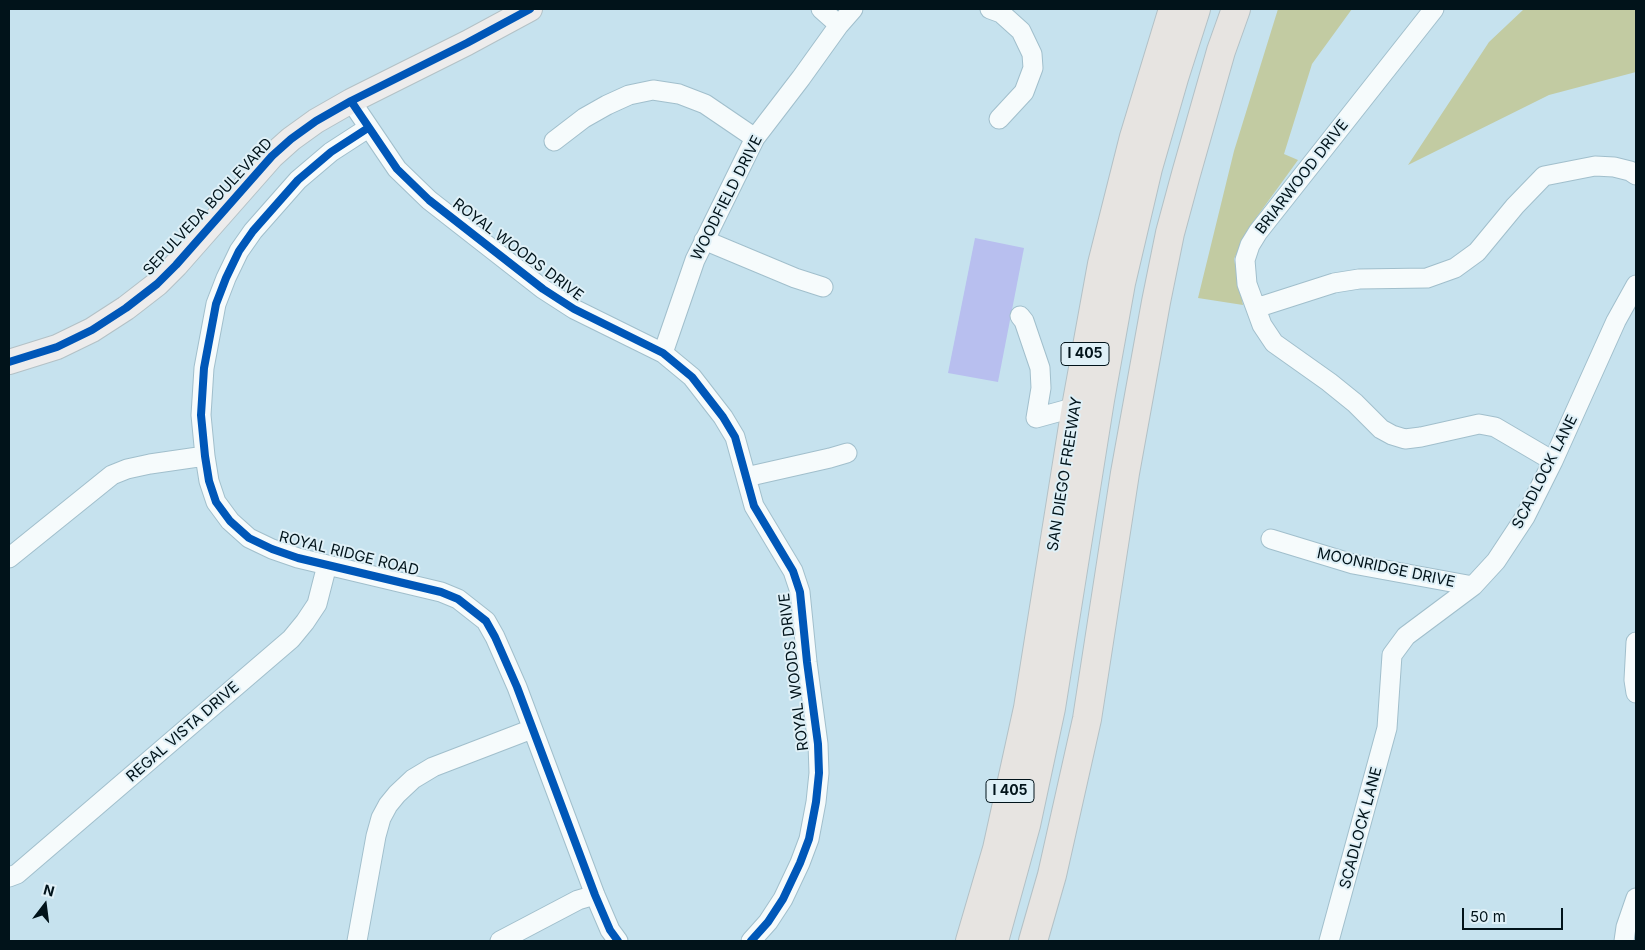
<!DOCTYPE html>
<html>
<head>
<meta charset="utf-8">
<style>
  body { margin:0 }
  #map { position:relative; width:1645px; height:950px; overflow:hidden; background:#c6e2ee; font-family:Inter,sans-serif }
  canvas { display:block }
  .frame { position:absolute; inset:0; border:10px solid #01131a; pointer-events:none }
  .north { position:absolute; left:20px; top:880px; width:50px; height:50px; -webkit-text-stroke:4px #dff0f7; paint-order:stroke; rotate:15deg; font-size:14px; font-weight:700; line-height:20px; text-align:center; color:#01131a }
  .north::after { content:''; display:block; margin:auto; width:18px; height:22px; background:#01131a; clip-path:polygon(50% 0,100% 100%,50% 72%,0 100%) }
  .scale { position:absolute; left:1462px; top:908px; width:101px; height:22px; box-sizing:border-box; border:2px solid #01131a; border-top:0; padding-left:6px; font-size:15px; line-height:18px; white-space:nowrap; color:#01131a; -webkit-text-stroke:4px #dff0f7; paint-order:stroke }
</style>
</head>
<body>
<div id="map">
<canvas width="1645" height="950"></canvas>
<div class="frame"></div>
<div class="north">N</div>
<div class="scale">50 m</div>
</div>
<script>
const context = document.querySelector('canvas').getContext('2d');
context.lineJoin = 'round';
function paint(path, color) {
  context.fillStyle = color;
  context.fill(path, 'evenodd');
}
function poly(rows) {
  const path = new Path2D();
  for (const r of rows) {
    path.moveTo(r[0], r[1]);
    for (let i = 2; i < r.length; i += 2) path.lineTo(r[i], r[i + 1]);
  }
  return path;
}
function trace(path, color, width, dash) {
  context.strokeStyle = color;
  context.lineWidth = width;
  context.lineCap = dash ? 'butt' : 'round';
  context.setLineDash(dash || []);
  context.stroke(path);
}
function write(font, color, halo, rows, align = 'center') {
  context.font = font + ' Inter,sans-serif';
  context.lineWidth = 4;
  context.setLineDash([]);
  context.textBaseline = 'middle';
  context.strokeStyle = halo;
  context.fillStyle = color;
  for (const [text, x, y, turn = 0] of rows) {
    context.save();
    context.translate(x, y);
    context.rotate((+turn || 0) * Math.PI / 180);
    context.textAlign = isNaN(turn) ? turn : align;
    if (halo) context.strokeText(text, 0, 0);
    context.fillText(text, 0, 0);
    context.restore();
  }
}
paint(poly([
  [1278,9,1352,9,1312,64,1284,154,1298,160,1248,229,1234,259,1243,305,1198,298,1234,151],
  [1524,9,1636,9,1636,72,1549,95,1408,165,1489,42]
]), '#c2cba2');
paint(poly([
  [975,238,1024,248,998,382,948,373]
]), '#b8bfef');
const minor = poly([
  [821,9,839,25],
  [990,9,1001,13,1021,31,1032,54,1033,68,1024,92,999,119],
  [1434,9,1258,232,1250,245,1245,260,1247,284,1262,325,1274,343,1329,382,1355,403,1381,429,1392,435,1405,439,1421,437,1479,424,1495,427,1553,461],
  [351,101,397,169,429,200,543,289,574,309,663,353,692,377,723,417,735,437,754,506,793,571,800,592,807,662,818,744,819,773,816,802,809,839,800,863,783,899,768,922,751,941],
  [368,128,331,152,298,180,253,231,239,251,226,278,216,304,204,368,201,415,205,456,209,481,216,502,230,521,249,538,272,549,298,558,441,592,458,599,486,621,495,637,517,687,595,895,610,930,618,941],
  [554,141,584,118,607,105,629,95,653,90,679,94,705,104,755,138],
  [704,240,795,278,823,287],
  [1256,308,1334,283,1359,279,1427,278,1455,268,1477,252,1515,206,1544,176,1595,166,1614,167,1630,171,1636,175],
  [1020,316,1024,321,1040,368,1041,388,1036,418,1076,407],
  [663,353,695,260,755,138,801,78,839,25,853,9],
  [746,477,830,458,847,453],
  [1271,539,1353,564,1473,586],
  [9,558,112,475,127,469,150,464,205,456],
  [1636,642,1634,680,1636,693],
  [9,877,17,874,291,639,305,622,317,604,327,565],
  [357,941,376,836,381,818,388,805,397,794,413,779,433,767,532,729],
  [500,941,578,900,595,895],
  [1329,941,1387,728,1392,655,1406,636,1473,586,1496,561,1525,517,1553,461,1616,321,1636,285],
  [1624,941,1626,927,1636,898]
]);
const major = poly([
  [9,362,57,347,92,330,126,308,157,284,176,265,272,156,291,139,316,121,351,101,467,43,530,9]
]);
const highway = poly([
  [970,941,997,849,1028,708,1076,407,1102,264,1134,137,1173,9],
  [994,941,1026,825,1051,708,1100,400,1121,283,1148,168,1174,78,1196,9],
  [1033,941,1052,875,1087,719,1125,473,1156,302,1170,233,1186,174,1221,51,1236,9]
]);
trace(minor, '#a1bfcc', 21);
trace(major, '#b3c1c6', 26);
trace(highway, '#b3c1c6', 30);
trace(minor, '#f6fbfc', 19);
trace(major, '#edecec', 24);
trace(highway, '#e7e4e1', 28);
trace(poly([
  [351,101,397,169,429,200,543,289,574,309,663,353,692,377,723,417,735,437,754,506,793,571,800,592,807,662,818,744,819,773,816,802,809,839,800,863,783,899,768,922,751,941],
  [368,128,331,152,298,180,253,231,239,251,226,278,216,304,204,368,201,415,205,456,209,481,216,502,230,521,249,538,272,549,298,558,441,592,458,599,486,621,495,637,517,687,595,895,610,930,618,941],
  [9,362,57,347,92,330,126,308,157,284,176,265,272,156,291,139,316,121,351,101,467,43,530,9]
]), '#0057b8', 8);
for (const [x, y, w] of [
  [1085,354,48],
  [1010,791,48]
]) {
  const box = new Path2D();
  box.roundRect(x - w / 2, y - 11.5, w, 23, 4);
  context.fillStyle = '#dff0f7';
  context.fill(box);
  trace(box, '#01131a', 1);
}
write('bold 14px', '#01131a', null, [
  ["I 405",1085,354],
  ["I 405",1010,791]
]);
write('15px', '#01131a', '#dff0f7', [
  ["BRIARWOOD DRIVE",1302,177,-52],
  ["WOODFIELD DRIVE",727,198,-63],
  ["SEPULVEDA BOULEVARD",208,207,-47],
  ["ROYAL WOODS DRIVE",518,250,37],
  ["SCADLOCK LANE",1545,472,-63],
  ["SAN DIEGO FREEWAY",1065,474,-81],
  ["ROYAL RIDGE ROAD",349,554,14],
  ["MOONRIDGE DRIVE",1386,568,12],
  ["ROYAL WOODS DRIVE",794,672,-97],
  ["REGAL VISTA DRIVE",183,732,-41],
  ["SCADLOCK LANE",1361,828,-75]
]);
</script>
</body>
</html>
